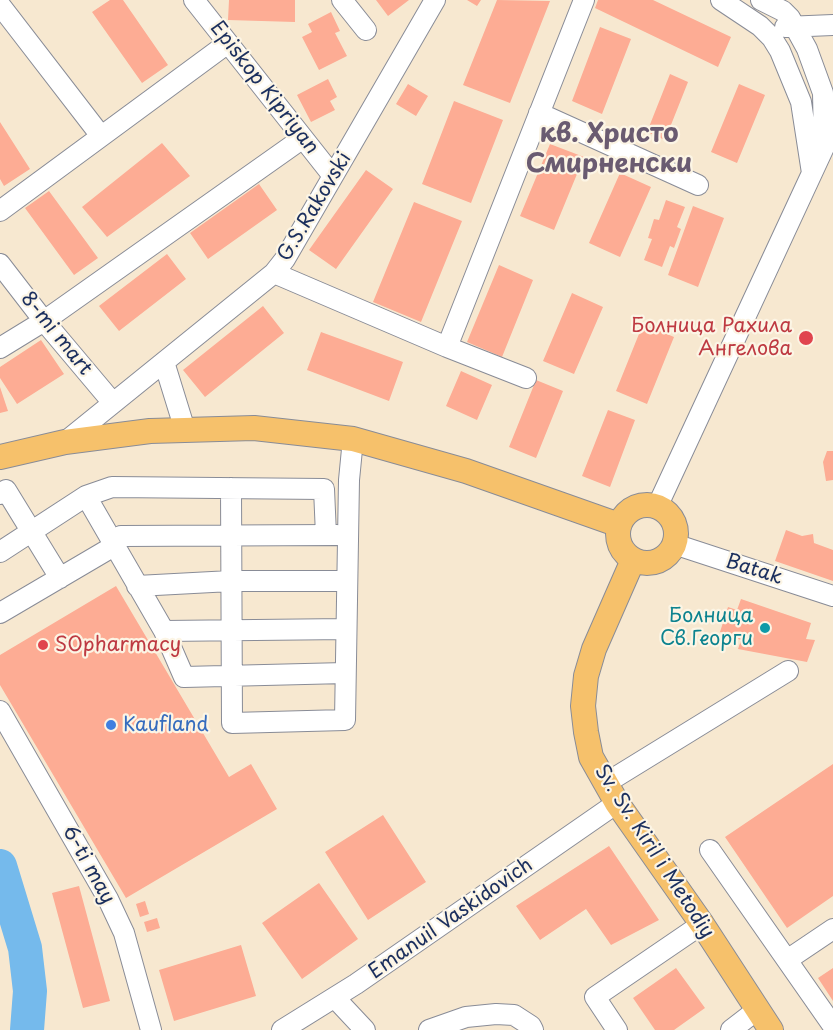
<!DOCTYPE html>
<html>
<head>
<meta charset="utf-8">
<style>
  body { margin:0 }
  canvas { display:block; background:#f7e8d0 }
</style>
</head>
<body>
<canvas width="833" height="1030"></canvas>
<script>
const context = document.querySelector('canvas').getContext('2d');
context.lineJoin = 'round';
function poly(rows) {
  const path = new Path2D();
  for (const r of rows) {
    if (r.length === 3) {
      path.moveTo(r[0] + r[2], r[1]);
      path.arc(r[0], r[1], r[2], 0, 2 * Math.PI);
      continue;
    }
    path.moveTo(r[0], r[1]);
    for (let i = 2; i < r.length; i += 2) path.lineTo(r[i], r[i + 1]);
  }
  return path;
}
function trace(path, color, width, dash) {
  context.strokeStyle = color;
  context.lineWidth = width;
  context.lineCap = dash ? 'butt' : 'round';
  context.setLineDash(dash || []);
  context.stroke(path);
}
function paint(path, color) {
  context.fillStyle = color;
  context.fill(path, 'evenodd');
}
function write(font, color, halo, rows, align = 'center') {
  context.font = font + ' "Playpen Sans",sans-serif';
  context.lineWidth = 4.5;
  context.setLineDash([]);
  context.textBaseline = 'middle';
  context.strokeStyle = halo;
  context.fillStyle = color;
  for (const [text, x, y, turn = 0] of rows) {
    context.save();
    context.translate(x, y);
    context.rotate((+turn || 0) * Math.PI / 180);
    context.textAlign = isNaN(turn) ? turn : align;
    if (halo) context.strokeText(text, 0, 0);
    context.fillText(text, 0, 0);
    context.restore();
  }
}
trace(poly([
  [0,866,25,948,30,991,27,1030]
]), '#75baec', 34);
paint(poly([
  [110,0,123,0,168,65,142,83,92,12],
  [229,0,295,0,295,22,228,20],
  [376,0,409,0,388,16],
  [467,0,481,0,477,6],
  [497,0,550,1,510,103,463,85],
  [598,0,653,0,731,37,718,67,595,8],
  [331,12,340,31,335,33,347,56,319,70,302,37,312,32,308,24],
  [600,27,631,39,602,114,572,101],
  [670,74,688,82,665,140,647,132],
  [328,79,337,97,330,101,335,110,311,122,297,95],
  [408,84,428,96,416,116,396,104],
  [739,84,765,95,737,163,711,152],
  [454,101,503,120,471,203,422,184],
  [0,122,30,169,4,186,0,179],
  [162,143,190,176,107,237,82,207],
  [550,144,584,157,554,230,520,216],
  [366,170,393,189,336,269,309,250],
  [620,173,651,187,620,257,589,243],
  [259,184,277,210,208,259,190,233],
  [49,191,98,258,74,275,25,208],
  [666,200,685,207,677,227,681,229,674,248,670,246,662,267,644,260,652,239,648,238,654,219,659,220],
  [414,202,462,221,421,322,373,302],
  [693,206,724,218,698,287,668,275],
  [167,254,186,279,119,331,99,306],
  [499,265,533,280,502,357,467,342],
  [572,293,603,307,574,374,543,361],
  [263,306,284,333,205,397,183,370],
  [643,324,674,337,647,404,616,391],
  [321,332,403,362,389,401,307,370],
  [41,340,64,374,17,404,0,378,0,367],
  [461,371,492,385,477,420,446,406],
  [536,380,563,391,536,458,509,447],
  [0,387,8,411,0,413],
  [608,410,635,420,610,487,582,476],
  [827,451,833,451,833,480,826,481,823,462],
  [786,530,802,536,813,534,814,543,833,550,833,581,775,561],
  [116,586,229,777,251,764,277,809,126,898,0,685,0,655],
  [741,599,811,623,806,639,815,640,807,662,738,649,741,640,720,632,728,607,737,610],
  [833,764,833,896,787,928,725,837],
  [383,815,426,882,368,920,325,852],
  [609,846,659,920,611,945,586,909,540,940,516,906],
  [319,883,358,939,302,979,262,923],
  [79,886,110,1001,83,1008,52,893],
  [145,901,149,914,140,917,136,904],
  [157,918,160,928,147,932,144,922],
  [241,945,256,996,174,1021,159,970],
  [676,968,705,1008,674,1030,655,1030,633,998],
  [833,968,833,1001,818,978]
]), '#fdac94');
const minor = poly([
  [194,0,333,176],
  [342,0,366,30],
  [721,0,760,26,772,38,780,51,801,102,812,173],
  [761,0,783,11,790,18,807,49,823,93,824,142],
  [0,5,101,136],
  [785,27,833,25],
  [539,113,698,185],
  [0,211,228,43],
  [0,264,44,321,113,403],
  [274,273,447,347,526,378],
  [447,347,584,0],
  [0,348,44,321,303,138],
  [164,362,185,430],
  [65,442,274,273,285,259,435,0],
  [231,488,232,723,345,720,349,480,353,439],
  [0,494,6,490,60,578],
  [86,496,164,631,184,677,345,673],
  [657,507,833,128],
  [674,544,833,596],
  [0,552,86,496,112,487,324,489,326,535],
  [137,586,231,581,347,581],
  [0,613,114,546,121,536,337,535],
  [164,631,346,629],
  [0,711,108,899,124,933,151,1030],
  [606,783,788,671],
  [710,850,833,1026],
  [787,960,833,929],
  [335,998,365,1030],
  [282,1030,356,984,617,803],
  [429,1030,466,1017,496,1014,514,1015,531,1026,533,1030],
  [617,1030,595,997,702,924],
  [731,1030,757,1010]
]);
const major = poly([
  [0,457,65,442,150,431,254,428,353,439,466,471,619,525],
  [647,534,29],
  [633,560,594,649,586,676,583,706,586,732,591,757,617,803,702,924,771,1030]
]);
trace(minor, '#898c97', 22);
trace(major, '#898c97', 26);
trace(minor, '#fff', 20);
trace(major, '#f6c16b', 24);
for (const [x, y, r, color] of [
  [806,338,8,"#e0444e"],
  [765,628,6,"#0f9aa8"],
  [43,645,6,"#e0444e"],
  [111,725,6,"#3f7fe0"]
]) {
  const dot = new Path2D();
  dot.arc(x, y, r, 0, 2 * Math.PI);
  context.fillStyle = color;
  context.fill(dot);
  trace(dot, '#fcf5e5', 2);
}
write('20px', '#1b2f5e', '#fcf5e5', [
  ["Episkop Kipriyan",264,88,52],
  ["G.S.Rakovski",315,207,-59],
  ["8-mi mart",56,334,51],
  ["Batak",754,570,18],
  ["Sv. Sv. Kiril i Metodiy",654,852,57],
  ["6-ti may",88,865,61],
  ["Emanuil Vaskidovich",451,919,-35]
]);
write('20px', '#be3a42', '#fcf5e5', [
  ["Болница Рахила",792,326],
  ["Ангелова",792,349],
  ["SOpharmacy",55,645,"left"]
], 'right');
write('20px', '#0d838f', '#fcf5e5', [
  ["Болница",753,616],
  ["Св.Георги",753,639]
], 'right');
write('20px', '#366cbe', '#fcf5e5', [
  ["Kaufland",123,725]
], 'left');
write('bold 26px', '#6a5b71', '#fcf5e5', [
  ["кв. Христо",609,135],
  ["Смирненски",609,165]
]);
</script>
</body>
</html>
